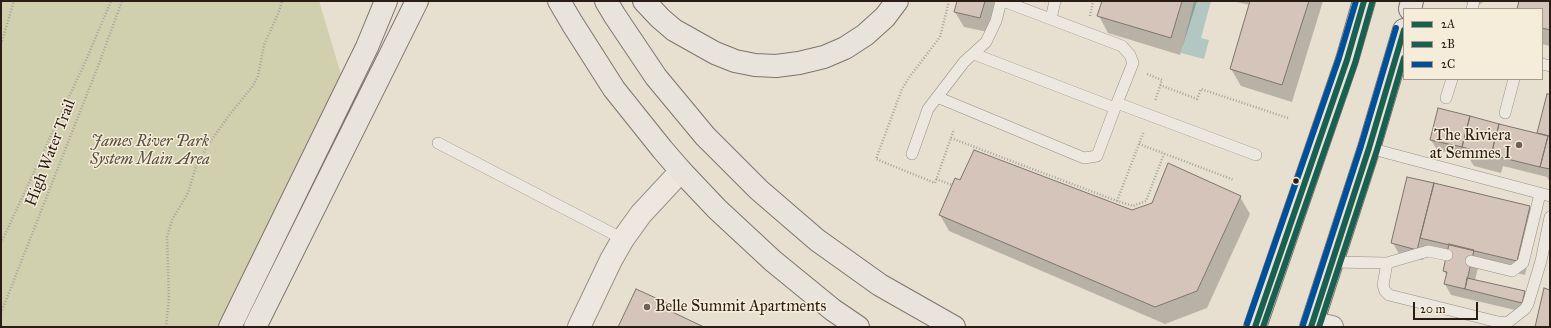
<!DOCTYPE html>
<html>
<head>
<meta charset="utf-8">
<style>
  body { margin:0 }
  #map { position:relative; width:1551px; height:328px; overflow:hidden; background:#e7dfd0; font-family:"IM FELL Great Primer",serif }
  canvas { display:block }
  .frame { position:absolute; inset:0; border:2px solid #2a1d16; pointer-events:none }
  .legend { position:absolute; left:1403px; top:8px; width:140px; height:72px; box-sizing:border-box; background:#f6ecda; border:1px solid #a4998c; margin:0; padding:5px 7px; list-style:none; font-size:12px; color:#2a1d16 }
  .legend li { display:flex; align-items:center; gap:8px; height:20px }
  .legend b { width:20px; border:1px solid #a4998c }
  .scale { position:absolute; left:1413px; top:302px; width:65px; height:18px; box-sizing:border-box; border:2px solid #2a1d16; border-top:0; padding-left:5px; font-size:12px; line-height:14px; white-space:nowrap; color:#2a1d16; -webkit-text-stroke:3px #f6ecda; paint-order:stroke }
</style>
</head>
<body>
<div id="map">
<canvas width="1551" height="328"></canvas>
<div class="frame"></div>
<ul class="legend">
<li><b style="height:5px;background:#1a6051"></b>2A</li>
<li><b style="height:5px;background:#1a6051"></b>2B</li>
<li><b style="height:5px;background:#004f99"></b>2C</li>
</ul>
<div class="scale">20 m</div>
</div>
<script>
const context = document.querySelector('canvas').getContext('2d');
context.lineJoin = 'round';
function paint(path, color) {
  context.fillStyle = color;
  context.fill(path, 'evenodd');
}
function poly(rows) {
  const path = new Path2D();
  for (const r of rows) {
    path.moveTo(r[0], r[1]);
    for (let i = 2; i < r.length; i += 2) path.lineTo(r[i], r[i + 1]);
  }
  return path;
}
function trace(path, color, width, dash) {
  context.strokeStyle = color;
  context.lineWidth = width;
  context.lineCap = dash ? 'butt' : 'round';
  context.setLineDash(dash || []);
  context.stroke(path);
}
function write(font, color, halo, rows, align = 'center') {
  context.font = font + ' "IM FELL Great Primer",serif';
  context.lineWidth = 3;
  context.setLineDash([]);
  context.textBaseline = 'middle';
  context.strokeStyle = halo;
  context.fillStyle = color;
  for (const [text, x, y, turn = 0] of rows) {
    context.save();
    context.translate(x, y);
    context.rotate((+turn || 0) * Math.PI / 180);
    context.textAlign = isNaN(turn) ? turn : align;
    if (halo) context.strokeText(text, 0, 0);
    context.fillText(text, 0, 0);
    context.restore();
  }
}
paint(poly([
  [1,1,319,1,346,91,230,327,1,327]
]), '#d0cfae');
paint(poly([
  [1194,1,1211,1,1201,38,1209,40,1204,59,1181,53]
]), '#b2c7c1');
paint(poly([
  [958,1,996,1,988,32,964,27,955,12],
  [1103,1,1197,1,1180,55,1108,33,1099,16],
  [1232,1,1323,1,1292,102,1241,86,1231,69,1250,5],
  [1466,1,1485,1,1472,9],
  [1520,1,1550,1,1550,46,1542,44,1542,9,1518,9],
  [1550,95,1550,182,1547,177,1503,166,1501,173,1474,166,1469,158,1437,150,1431,140,1539,135,1538,133],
  [1240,197,1250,214,1207,308,1165,324,949,231,940,215,1132,212],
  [1529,207,1537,222,1525,275,1479,264,1475,280,1525,292,1531,303,1528,313,1451,295,1445,284,1447,276,1444,271,1447,256,1426,247,1423,260,1399,254,1393,243],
  [668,305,672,313,701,327,619,327]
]), '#0003');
const building = poly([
  [957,1,985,1,980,18,954,12,957,1],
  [1102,1,1182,1,1171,38,1097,16,1102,1],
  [1250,1,1309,1,1282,85,1230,69,1250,1],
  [1519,1,1550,1,1550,30,1542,28,1542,9,1517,9,1519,1],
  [1547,94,1550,94,1550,136,1537,133,1547,94],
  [1438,108,1470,116,1462,147,1430,140,1438,108],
  [1470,116,1499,124,1491,155,1462,147,1470,116],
  [1499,124,1548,136,1540,167,1491,155,1499,124],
  [1548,136,1550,136,1550,169,1540,167,1548,136],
  [974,150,1132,210,1152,203,1168,163,1241,196,1197,291,1155,307,939,215,955,178,960,180,974,150],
  [1407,177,1434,183,1417,250,1391,243,1407,177],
  [1434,183,1530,206,1517,261,1420,238,1434,183],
  [1449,244,1474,250,1465,289,1444,284,1447,272,1443,271,1449,244],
  [1467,278,1525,291,1522,303,1465,289,1467,278],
  [1544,288,1550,290,1550,327,1535,327,1544,288],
  [636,289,669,304,666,309,704,327,618,327,636,289]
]);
paint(building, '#d5c4b9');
trace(building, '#7c756d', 1);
const lane = poly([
  [1003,1,1122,46,1130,55,1133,63,1115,108],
  [1472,9,1474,1],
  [1051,19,1055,1],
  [1542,64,1550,66],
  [937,97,1084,158,1097,156,1115,108,974,54],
  [1446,98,1452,79],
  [1117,103,1256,155],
  [1505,113,1514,79],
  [438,143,623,239],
  [1369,148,1550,196],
  [912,154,928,109,964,62,986,42,996,21,1001,1],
  [1471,261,1512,271,1523,263,1540,194],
  [1332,262,1387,263,1383,285,1385,291,1389,295,1498,322,1507,323,1525,309,1528,304,1541,261,1550,217],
  [1387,263,1428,251,1447,255]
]);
const street = poly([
  [1313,323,1332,327],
  [579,327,611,260,623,239,641,214,681,171]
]);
const primary = poly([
  [559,1,572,23,614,89,662,149,681,171,717,209,773,261,833,310,858,327],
  [606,1,615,16,656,77,705,136,759,190,817,240,880,285,954,327],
  [644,1,660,18,674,30,715,53,735,61,755,65,776,66,799,63,824,57,845,48,865,35,885,17,897,1],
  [1410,9,1412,1],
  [230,327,367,47,386,1],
  [255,327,417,1],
  [1255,327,1347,60,1364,1],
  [1311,327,1369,148,1404,30]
]);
trace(lane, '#969086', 12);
trace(street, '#969086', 24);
trace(primary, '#7c756d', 24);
trace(poly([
  [949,1,940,37,908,79,902,89,876,159,935,183,954,129],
  [1090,16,1093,1],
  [1,44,14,1],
  [1147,74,1162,80,1155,101],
  [1160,85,1197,99,1201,89,1288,118],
  [951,138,1117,201,1133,206,1146,201,1164,154],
  [1139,144,1234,180],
  [936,179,952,185],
  [1117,201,1144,131],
  [1,243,87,58,111,1],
  [1,313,100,61,122,1],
  [166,327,169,298,167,237,172,220,188,193,196,167,208,145,230,114,252,87,258,76,264,45,278,14,282,1]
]), '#a7a39d', 2.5, [1, 2]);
trace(lane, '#ece8e0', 11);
trace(street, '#ece8e0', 22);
trace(primary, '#e9e4db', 22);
trace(poly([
  [1255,327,1347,60,1364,1],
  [1311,327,1369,148,1404,30]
]), '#1a6051', 6);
trace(poly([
  [1263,327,1355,63,1372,3],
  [1319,327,1377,150,1404,58]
]), '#1a6051', 6);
trace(poly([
  [1247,324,1339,58,1356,1],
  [1303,325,1361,146,1396,28]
]), '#004f99', 6);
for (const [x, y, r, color] of [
  [1519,145,4,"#6c6157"],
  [1296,181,3.5,"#2a1d16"],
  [647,307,4,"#6c6157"]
]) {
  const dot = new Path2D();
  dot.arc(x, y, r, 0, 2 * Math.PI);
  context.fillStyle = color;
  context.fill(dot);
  trace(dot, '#f6ecda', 1.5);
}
write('16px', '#2a1d16', '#f6ecda', [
  ["The Riviera",1511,136],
  ["at Semmes I",1511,154],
  ["Belle Summit Apartments",655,307,"left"]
], 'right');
write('italic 16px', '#564f3b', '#f6ecda', [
  ["James River Park",150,142],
  ["System Main Area",150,160]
]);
write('16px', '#2a1d16', '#f6ecda', [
  ["High Water Trail",51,153,-69]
]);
</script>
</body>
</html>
